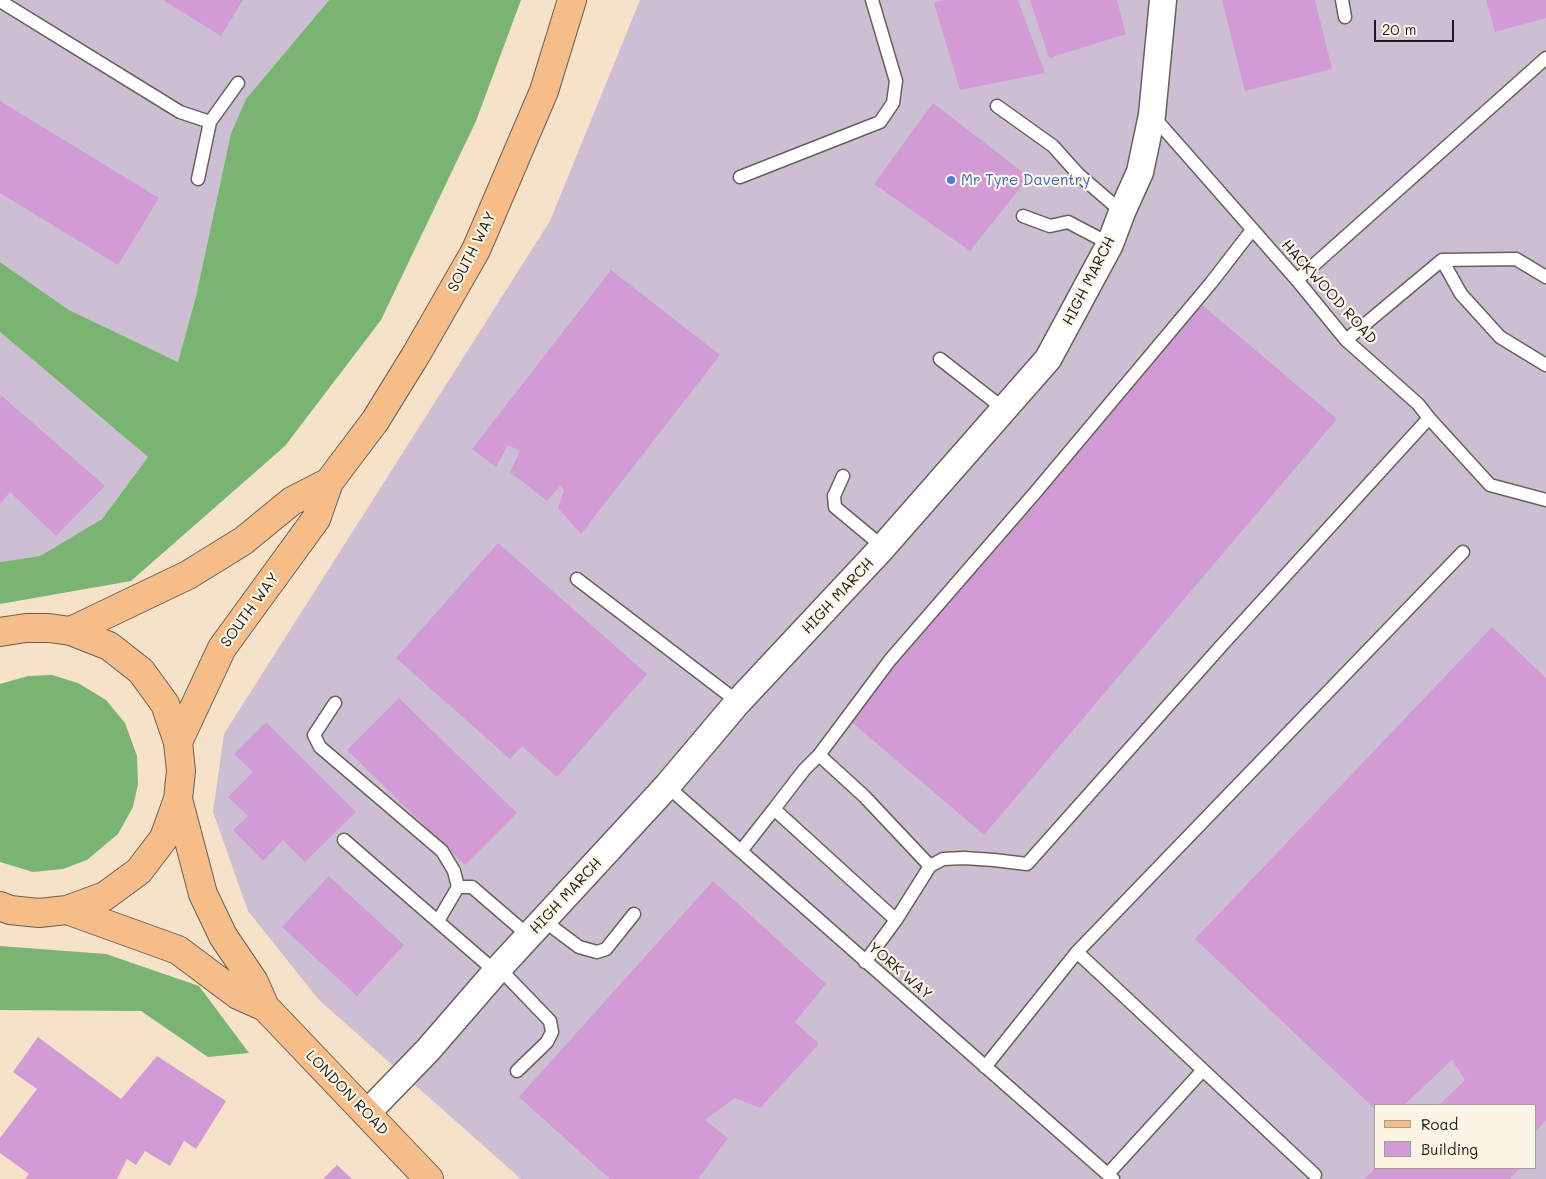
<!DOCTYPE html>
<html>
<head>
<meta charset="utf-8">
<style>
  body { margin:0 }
  #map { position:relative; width:1546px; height:1179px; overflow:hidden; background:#f5e2c8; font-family:Mali,sans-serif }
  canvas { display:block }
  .legend { position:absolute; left:1374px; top:1104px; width:162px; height:65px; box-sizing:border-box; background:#fcf5e5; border:1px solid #a29e95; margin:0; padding:6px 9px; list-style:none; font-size:15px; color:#1c1c1c }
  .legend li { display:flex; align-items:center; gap:10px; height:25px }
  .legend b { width:25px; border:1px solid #a29e95 }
  .scale { position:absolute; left:1374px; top:20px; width:80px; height:22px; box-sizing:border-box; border:2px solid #1c1c1c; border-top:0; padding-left:6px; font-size:15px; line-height:18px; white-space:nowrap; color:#1c1c1c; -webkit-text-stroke:4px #fcf5e5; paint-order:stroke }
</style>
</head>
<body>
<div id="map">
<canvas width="1546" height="1179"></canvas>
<ul class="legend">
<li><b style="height:6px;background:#f7bd88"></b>Road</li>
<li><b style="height:14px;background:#d29bd6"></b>Building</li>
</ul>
<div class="scale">20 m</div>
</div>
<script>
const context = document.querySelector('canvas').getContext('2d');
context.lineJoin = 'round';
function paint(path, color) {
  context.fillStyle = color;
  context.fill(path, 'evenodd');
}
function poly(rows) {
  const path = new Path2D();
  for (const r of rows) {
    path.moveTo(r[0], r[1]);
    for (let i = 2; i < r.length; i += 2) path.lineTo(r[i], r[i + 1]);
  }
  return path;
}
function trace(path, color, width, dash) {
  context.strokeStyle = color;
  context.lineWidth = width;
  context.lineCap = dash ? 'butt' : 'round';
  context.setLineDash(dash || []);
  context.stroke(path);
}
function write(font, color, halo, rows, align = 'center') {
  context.font = font + ' Mali,sans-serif';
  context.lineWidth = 4.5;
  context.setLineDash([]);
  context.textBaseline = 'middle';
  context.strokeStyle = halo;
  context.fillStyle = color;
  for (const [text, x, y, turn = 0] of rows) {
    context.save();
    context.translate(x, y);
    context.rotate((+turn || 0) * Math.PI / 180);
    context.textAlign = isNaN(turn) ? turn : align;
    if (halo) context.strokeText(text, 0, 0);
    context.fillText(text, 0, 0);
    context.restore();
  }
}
paint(poly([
  [0,0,329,0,246,99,231,133,196,296,178,362,69,310,0,262],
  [640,0,1546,0,1546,1179,521,1179,319,1000,248,911,213,812,224,734,550,221],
  [1375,1105,1535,1105,1535,1168,1375,1168],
  [0,332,148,457,102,519,40,556,0,562]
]), '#ccbfd4');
paint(poly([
  [329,0,521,0,476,121,381,320,285,446,131,581,0,604,0,562,40,556,102,519,148,457,0,332,0,262,69,310,178,362,196,296,231,133,246,99],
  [52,675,78,683,106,700,125,723,137,756,138,784,133,807,118,834,87,860,63,869,33,872,0,862,0,684,28,676],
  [0,946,106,954,199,986,249,1053,208,1057,141,1011,0,1010]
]), '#7ab472');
paint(poly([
  [163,0,243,0,221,36],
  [943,0,1018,0,1045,73,960,90,934,3],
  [1030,0,1117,0,1126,34,1049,58],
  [1222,0,1315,0,1332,69,1245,91],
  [1486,0,1546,0,1546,18,1495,32],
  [0,101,159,198,118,265,0,193],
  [933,103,1029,177,970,251,874,184],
  [611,270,720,355,581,534,558,508,564,490,560,486,547,501,510,472,520,451,508,445,496,467,472,449],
  [1201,304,1337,419,984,835,848,719],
  [2,396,105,486,56,536,10,492,0,504,0,399],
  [498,543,647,674,557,777,522,746,510,759,396,658],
  [1492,627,1546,678,1546,1120,1535,1132,1535,1105,1439,1105,1465,1080,1452,1060,1404,1105,1375,1105,1375,1109,1195,939],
  [399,698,517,813,465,865,347,750],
  [266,722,356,812,305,862,283,840,263,861,233,830,248,816,228,797,253,772,234,754],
  [329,876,404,945,357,996,282,927],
  [713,881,826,984,795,1022,819,1044,760,1108,735,1098,705,1120,728,1138,698,1179,610,1179,519,1097],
  [38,1037,121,1099,157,1056,226,1101,196,1149,184,1141,170,1166,145,1151,136,1165,127,1159,117,1179,25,1179,29,1174,0,1153,0,1138,37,1089,13,1072],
  [337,1165,352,1179,323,1179],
  [1375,1168,1520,1168,1510,1179,1364,1179]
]), '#d29bd6');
const lane = poly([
  [1342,0,1345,17],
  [0,1,180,112,210,122],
  [997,106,1053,146,1078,174,1122,212],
  [1152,115,1297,280,1346,340,1418,404,1429,418,1490,485,1546,500],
  [740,177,880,122,893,103,896,81,872,0],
  [198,179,210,122,238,83],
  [1023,216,1050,226,1068,222,1110,244],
  [1442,260,1461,294,1500,337,1546,365],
  [1297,280,1546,58],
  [1346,340,1442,260,1516,259,1546,277],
  [940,359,1004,409],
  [843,476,834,496,835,507,883,547],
  [577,579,738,702],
  [335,703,314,735,320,747,442,851,454,871,458,887,438,921],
  [819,755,890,660,1034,494,1211,283,1252,230],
  [667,786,1113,1179],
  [774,809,804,770,819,755,864,796,930,866],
  [344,840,496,972],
  [741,851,774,809,896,920],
  [458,887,472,887,529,936],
  [543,920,579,947,597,952,606,949,634,914],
  [1077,952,1315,1175],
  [865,962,896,920,930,866,943,859,964,858,994,860,1027,864,1222,645,1429,418],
  [499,968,550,1021,552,1032,547,1042,517,1071],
  [985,1067,1077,952,1463,552],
  [1108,1174,1203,1070]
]);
const street = poly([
  [367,1113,428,1050,499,968,667,786,738,702,883,547,1048,359,1110,244,1122,212,1140,172,1152,115,1163,0]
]);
const primary = poly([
  [71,631,188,575,243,541,292,501,329,482],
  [178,742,222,648,316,519,329,482,375,421,417,353,476,250,544,91,572,0]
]);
const highway = poly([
  [0,632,26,628,49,628,71,631,109,646,141,671,165,704,178,742,181,771,178,799,164,838,139,871,105,896,67,910,39,913,10,910,0,906],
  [178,799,203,894,223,936,254,982,265,1007,429,1179],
  [67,910,178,950,238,995,265,1007]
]);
trace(lane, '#686158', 15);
trace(street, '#686158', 29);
trace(primary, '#686158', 30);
trace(highway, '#686158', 30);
trace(lane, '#fff', 12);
trace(street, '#fff', 26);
trace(primary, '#f7bd88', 28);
trace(highway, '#f7bd88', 28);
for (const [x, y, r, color] of [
  [951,180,5,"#3f7fe0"]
]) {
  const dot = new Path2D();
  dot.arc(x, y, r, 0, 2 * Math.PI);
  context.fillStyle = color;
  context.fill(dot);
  trace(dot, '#fcf5e5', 2);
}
write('15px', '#366cbe', '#fcf5e5', [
  ["Mr Tyre Daventry",961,180]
], 'left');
write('15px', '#1c1c1c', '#fcf5e5', [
  ["SOUTH WAY",472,252,-63],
  ["HIGH MARCH",1089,281,-63],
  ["HACKWOOD ROAD",1329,292,48],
  ["HIGH MARCH",838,596,-47],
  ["SOUTH WAY",250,610,-54],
  ["HIGH MARCH",566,896,-47],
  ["YORK WAY",900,971,41],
  ["LONDON ROAD",347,1093,46]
]);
</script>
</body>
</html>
